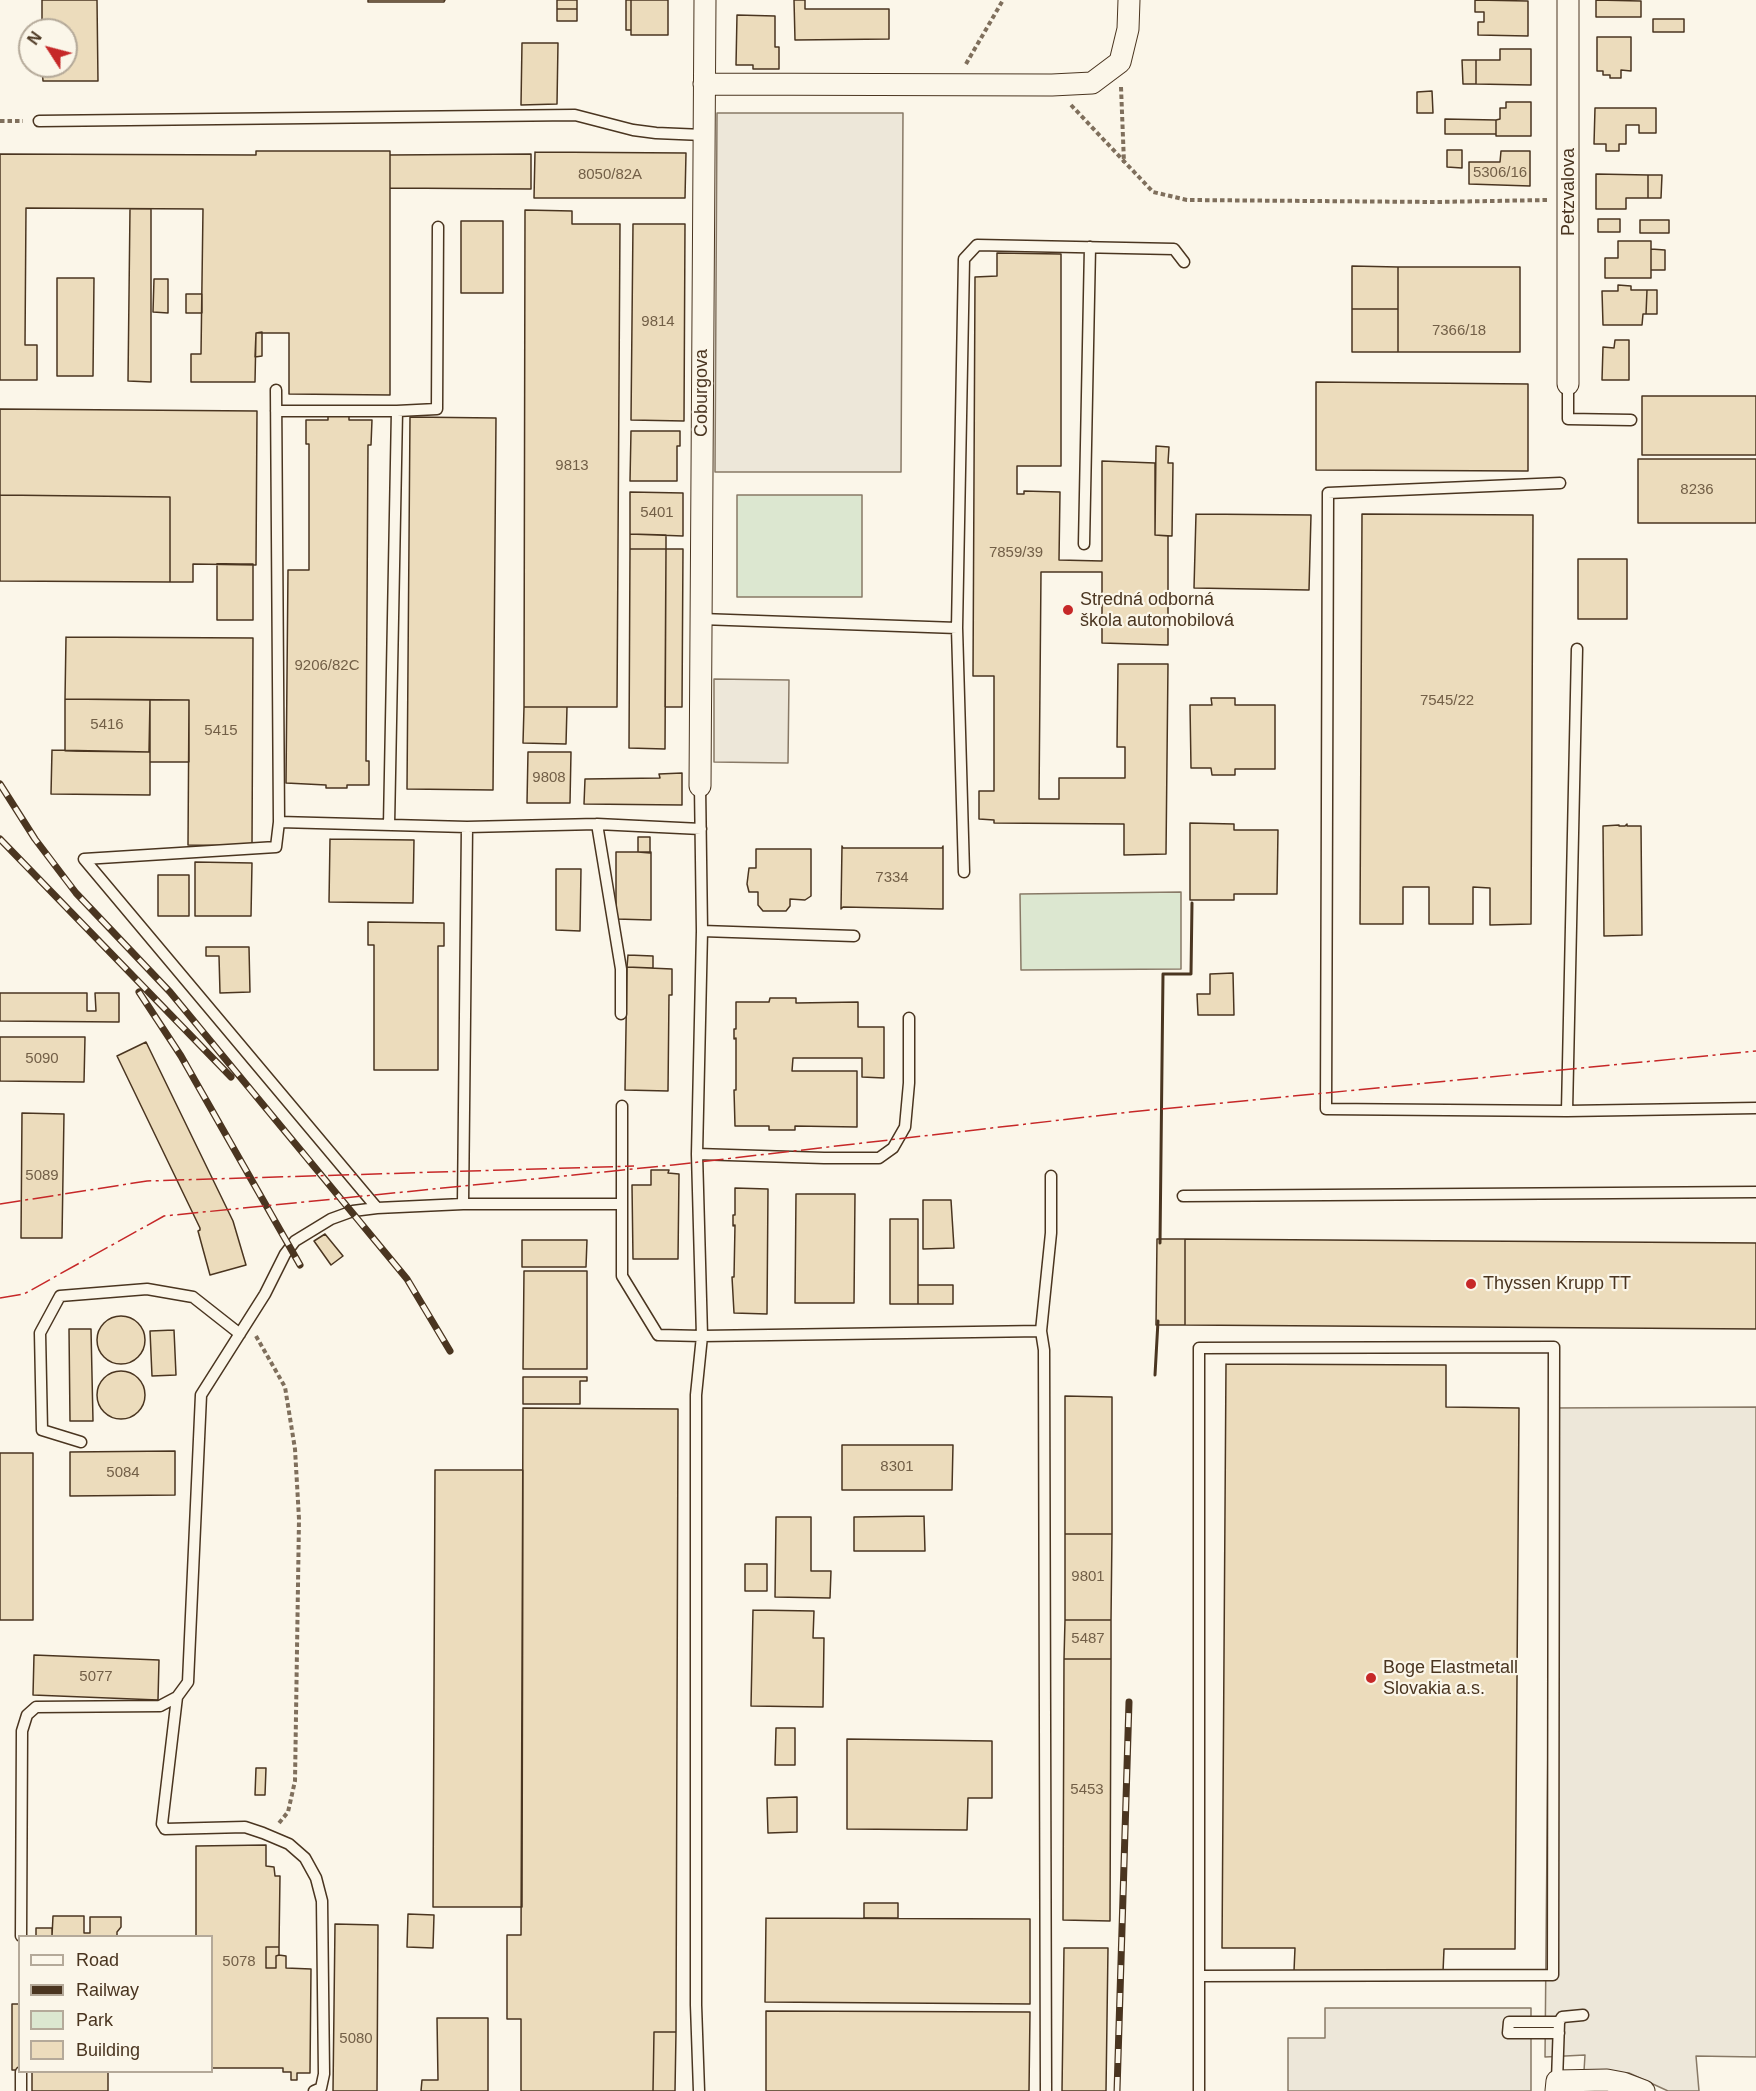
<!DOCTYPE html>
<html>
<head>
<meta charset="utf-8">
<style>
  body { margin:0 }
  #map { position:relative; width:1756px; height:2091px; overflow:hidden; background:#fbf6e9; font-family:Helvetica,sans-serif }
  canvas { display:block }
  .legend { position:absolute; left:18px; top:1935px; width:195px; height:138px; box-sizing:border-box; background:#fbf6e9; border:2px solid #b4a999; margin:0; padding:8px 10px; list-style:none; font-size:18px; color:#4a3520 }
  .legend li { display:flex; align-items:center; gap:12px; height:30px }
  .legend b { width:30px; border:2px solid #b4a999 }
  .north { position:absolute; left:18px; top:18px; width:60px; height:60px; box-sizing:border-box; background:#fbf6e9; border:2px solid #b4a999; border-radius:50%; rotate:306deg; font-size:16px; font-weight:700; line-height:24px; text-align:center; color:#4a3520 }
  .north::after { content:''; display:block; margin:auto; width:21px; height:27px; background:#c62828; clip-path:polygon(50% 0,100% 100%,50% 72%,0 100%) }
</style>
</head>
<body>
<div id="map">
<canvas width="1756" height="2091"></canvas>
<ul class="legend">
<li><b style="height:8px;background:#fbf6e9"></b>Road</li>
<li><b style="height:8px;background:#4a3520"></b>Railway</li>
<li><b style="height:16px;background:#dce7d0"></b>Park</li>
<li><b style="height:16px;background:#ecdcbc"></b>Building</li>
</ul>
<div class="north">N</div>
</div>
<script>
const context = document.querySelector('canvas').getContext('2d');
context.lineJoin = 'round';
function paint(path, color) {
  context.fillStyle = color;
  context.fill(path, 'evenodd');
}
function poly(rows) {
  const path = new Path2D();
  for (const r of rows) {
    if (r.length === 3) {
      path.moveTo(r[0] + r[2], r[1]);
      path.arc(r[0], r[1], r[2], 0, 2 * Math.PI);
      continue;
    }
    path.moveTo(r[0], r[1]);
    for (let i = 2; i < r.length; i += 2) path.lineTo(r[i], r[i + 1]);
  }
  return path;
}
function trace(path, color, width, dash) {
  context.strokeStyle = color;
  context.lineWidth = width;
  context.lineCap = dash ? 'butt' : 'round';
  context.setLineDash(dash || []);
  context.stroke(path);
}
function write(font, color, halo, rows, align = 'center') {
  context.font = font + ' Helvetica,sans-serif';
  context.lineWidth = 4.5;
  context.setLineDash([]);
  context.textBaseline = 'middle';
  context.strokeStyle = halo;
  context.fillStyle = color;
  for (const [text, x, y, turn = 0] of rows) {
    context.save();
    context.translate(x, y);
    context.rotate((+turn || 0) * Math.PI / 180);
    context.textAlign = isNaN(turn) ? turn : align;
    if (halo) context.strokeText(text, 0, 0);
    context.fillText(text, 0, 0);
    context.restore();
  }
}
const green = poly([
  [737,495,862,495,862,597,737,597,737,495],
  [1181,892,1181,969,1021,970,1020,894,1181,892]
]);
paint(green, '#dce7d0');
trace(green, '#887966', 1.5);
const parking = poly([
  [717,113,903,113,901,472,715,472,717,113],
  [714,679,789,680,788,763,714,762,714,679],
  [1756,1407,1756,2057,1696,2056,1699,2091,1668,2091,1629,2073,1584,2071,1585,2055,1545,2057,1551,1408,1756,1407],
  [1325,2008,1531,2008,1531,2091,1288,2091,1288,2038,1325,2038,1325,2008]
]);
paint(parking, '#ede7d9');
trace(parking, '#887966', 1.5);
const building = poly([
  [42,0,97,0,98,81,43,81,42,66,66,66,66,30,42,30,42,0],
  [368,0,445,0,444,2,368,2,368,0],
  [557,0,577,0,577,9,557,9,557,0],
  [626,0,631,0,631,30,626,30,626,0],
  [631,0,668,0,668,35,631,35,631,0],
  [794,0,805,0,805,9,889,9,889,39,795,40,794,0],
  [1475,0,1528,1,1528,36,1478,35,1478,22,1484,22,1484,12,1475,12,1475,0],
  [1596,0,1641,1,1641,17,1596,17,1596,0],
  [557,9,577,9,577,21,557,21,557,9],
  [737,15,775,16,775,47,779,47,779,69,753,69,753,65,736,65,737,15],
  [1653,19,1684,19,1684,32,1653,32,1653,19],
  [1597,37,1631,37,1631,71,1621,70,1621,78,1610,78,1610,75,1603,75,1603,71,1597,71,1597,37],
  [522,43,558,43,557,104,521,105,522,43],
  [1500,49,1531,49,1531,85,1476,84,1476,60,1500,60,1500,49],
  [1462,60,1476,60,1476,84,1463,84,1462,60],
  [1432,91,1433,113,1417,113,1417,92,1432,91],
  [1506,102,1531,102,1531,136,1496,136,1496,120,1500,119,1500,108,1506,108,1506,102],
  [1595,108,1656,108,1656,133,1639,133,1639,125,1626,125,1626,144,1619,144,1619,151,1606,151,1606,144,1594,144,1595,108],
  [1445,119,1496,120,1496,134,1445,134,1445,119],
  [1447,150,1462,150,1462,168,1447,167,1447,150],
  [256,151,390,151,390,395,289,394,289,333,256,333,255,382,191,382,191,354,201,354,203,209,26,208,25,345,37,345,37,380,0,380,0,154,256,155,256,151],
  [1501,151,1530,151,1530,186,1469,184,1469,162,1500,162,1501,151],
  [535,152,686,153,685,198,534,198,535,152],
  [531,154,531,189,390,188,390,155,531,154],
  [1596,174,1648,175,1648,198,1626,198,1626,209,1596,209,1596,174],
  [1648,175,1662,175,1661,198,1648,198,1648,175],
  [130,209,151,209,151,382,128,381,130,209],
  [525,210,572,211,572,224,620,224,617,707,524,707,525,210],
  [1598,219,1620,219,1620,232,1598,232,1598,219],
  [1640,220,1669,220,1669,233,1640,233,1640,220],
  [461,221,503,221,503,293,461,293,461,221],
  [633,224,685,224,684,421,631,420,633,224],
  [1618,241,1651,241,1651,278,1605,278,1605,258,1618,258,1618,241],
  [1651,249,1665,250,1665,270,1651,270,1651,249],
  [997,253,1061,254,1061,466,1017,466,1017,494,1024,494,1024,491,1060,492,1059,560,1102,561,1102,461,1155,463,1155,535,1168,536,1168,645,1102,643,1102,572,1041,572,1039,799,1059,799,1059,778,1125,778,1125,747,1117,747,1118,664,1168,664,1166,854,1124,855,1124,824,994,823,994,820,979,819,979,791,994,791,994,676,973,676,975,277,997,276,997,253],
  [1352,266,1398,267,1398,309,1352,309,1352,266],
  [1398,267,1520,267,1520,352,1398,352,1398,267],
  [57,278,94,278,93,376,57,376,57,278],
  [154,279,168,279,168,313,153,312,154,279],
  [1618,285,1631,286,1631,290,1647,290,1646,314,1643,314,1642,325,1603,325,1602,291,1618,291,1618,285],
  [1647,290,1657,290,1657,314,1646,314,1647,290],
  [186,294,202,294,202,313,186,313,186,294],
  [1352,309,1398,309,1398,352,1352,352,1352,309],
  [262,332,262,356,255,357,256,333,262,332],
  [1615,340,1629,340,1629,380,1602,380,1603,347,1614,348,1615,340],
  [1316,382,1528,384,1528,471,1316,470,1316,382],
  [1642,396,1756,396,1756,455,1642,455,1642,396],
  [0,409,257,411,256,565,193,564,193,582,170,582,170,497,0,495,0,409],
  [328,416,349,416,349,420,372,420,371,445,368,445,366,761,369,761,369,785,347,785,347,788,326,788,326,785,286,783,288,570,309,570,309,444,306,444,306,420,328,420,328,416],
  [410,417,496,418,493,790,407,789,410,417],
  [631,431,680,431,680,446,677,446,677,481,630,481,631,431],
  [1156,446,1169,447,1168,463,1173,463,1172,536,1155,535,1156,446],
  [1638,459,1756,459,1756,523,1638,523,1638,459],
  [630,492,683,493,683,536,630,534,630,492],
  [0,495,170,497,170,582,0,581,0,495],
  [1196,514,1311,515,1309,590,1194,588,1196,514],
  [1362,514,1533,515,1531,924,1490,925,1490,888,1473,887,1473,924,1429,924,1429,887,1403,887,1403,924,1360,924,1362,514],
  [630,534,666,535,666,549,630,549,630,534],
  [630,549,666,549,665,749,629,748,630,549],
  [666,549,683,549,682,707,665,707,666,549],
  [1578,559,1627,559,1627,619,1578,619,1578,559],
  [217,564,253,564,253,620,217,620,217,564],
  [66,637,253,638,252,846,188,845,189,700,65,699,66,637],
  [1211,698,1235,698,1235,705,1275,705,1275,769,1235,769,1235,775,1212,775,1211,768,1191,768,1190,705,1212,705,1211,698],
  [65,699,150,700,149,752,65,751,65,699],
  [150,700,189,700,189,762,150,762,150,700],
  [524,707,567,707,566,744,523,743,524,707],
  [52,750,150,752,150,795,51,794,52,750],
  [528,752,571,752,570,803,527,803,528,752],
  [682,773,682,805,584,804,585,779,660,778,659,774,682,773],
  [1190,823,1234,824,1234,830,1278,830,1277,894,1234,894,1234,900,1190,900,1190,823],
  [1627,824,1627,826,1641,826,1642,935,1604,936,1603,826,1619,825,1619,826,1625,826,1627,824],
  [638,837,650,837,650,853,638,852,638,837],
  [330,839,414,840,413,903,329,902,330,839],
  [842,846,843,848,942,848,943,846,943,909,843,907,841,909,842,846],
  [756,849,811,849,811,896,805,900,790,899,790,906,786,911,763,911,758,905,758,892,749,892,747,884,749,868,756,868,756,849],
  [616,852,651,852,651,920,616,919,616,852],
  [195,862,252,863,251,916,195,916,195,862],
  [556,869,581,869,580,931,556,930,556,869],
  [158,875,189,875,189,916,158,916,158,875],
  [368,922,444,923,444,946,438,946,438,1070,374,1070,374,945,368,945,368,922],
  [206,947,249,947,250,992,220,993,219,956,206,956,206,947],
  [628,955,653,956,653,968,627,967,628,955],
  [627,967,672,969,672,995,669,995,668,1091,625,1090,627,967],
  [1233,973,1234,1015,1198,1015,1197,994,1210,994,1210,974,1233,973],
  [0,993,87,993,87,1011,96,1011,95,993,119,993,119,1022,0,1021,0,993],
  [770,998,796,998,796,1003,858,1002,858,1027,884,1027,884,1078,862,1077,862,1058,793,1058,792,1071,857,1071,857,1127,795,1126,795,1130,769,1130,769,1126,735,1126,734,1090,736,1090,736,1038,734,1039,734,1029,736,1029,736,1002,769,1002,770,998],
  [0,1037,85,1037,84,1082,0,1081,0,1037],
  [146,1042,233,1221,246,1265,210,1275,198,1231,200,1230,200,1228,117,1056,146,1042],
  [22,1113,64,1114,62,1238,21,1238,22,1113],
  [651,1170,669,1170,668,1173,679,1174,678,1259,633,1259,632,1185,651,1185,651,1170],
  [735,1188,768,1189,767,1314,734,1313,732,1277,734,1277,735,1225,733,1226,733,1215,735,1215,735,1188],
  [796,1194,855,1194,854,1303,795,1303,796,1194],
  [923,1200,951,1200,954,1248,923,1249,923,1200],
  [890,1219,918,1219,918,1304,890,1304,890,1219],
  [325,1234,343,1256,331,1265,314,1241,325,1234],
  [1157,1239,1185,1239,1185,1325,1156,1325,1157,1239],
  [1185,1239,1756,1243,1756,1329,1185,1325,1185,1239],
  [522,1240,587,1240,586,1267,522,1267,522,1240],
  [524,1271,587,1271,587,1369,523,1369,524,1271],
  [918,1285,953,1285,953,1304,918,1304,918,1285],
  [121,1340,24],
  [69,1329,91,1329,93,1421,70,1421,69,1329],
  [174,1330,176,1375,152,1376,150,1331,174,1330],
  [1226,1364,1446,1365,1446,1407,1519,1408,1515,1949,1444,1949,1443,1972,1294,1971,1295,1948,1222,1948,1226,1364],
  [121,1395,24],
  [523,1377,587,1377,587,1381,580,1381,580,1404,523,1404,523,1377],
  [1065,1396,1112,1397,1112,1534,1065,1534,1065,1396],
  [523,1408,678,1409,676,2032,654,2032,653,2091,521,2091,521,2019,507,2019,507,1935,521,1935,523,1408],
  [842,1445,953,1445,952,1490,842,1490,842,1445],
  [175,1451,175,1495,70,1496,70,1452,175,1451],
  [0,1453,33,1453,33,1620,0,1620,0,1453],
  [435,1470,523,1470,522,1907,433,1907,435,1470],
  [924,1516,925,1551,854,1551,854,1517,924,1516],
  [776,1517,811,1517,811,1571,831,1571,830,1598,775,1597,776,1517],
  [1065,1534,1112,1534,1111,1620,1065,1620,1065,1534],
  [745,1564,767,1564,767,1591,745,1591,745,1564],
  [753,1610,814,1611,813,1638,824,1638,823,1707,751,1706,753,1610],
  [1065,1620,1111,1620,1111,1659,1064,1659,1065,1620],
  [34,1655,159,1660,158,1700,33,1695,34,1655],
  [1064,1659,1111,1659,1110,1921,1063,1920,1064,1659],
  [776,1728,795,1728,795,1765,775,1765,776,1728],
  [847,1739,992,1741,992,1798,968,1798,967,1830,847,1829,847,1739],
  [256,1768,266,1768,265,1795,255,1795,256,1768],
  [797,1797,797,1832,768,1833,767,1798,797,1797],
  [266,1845,266,1866,274,1867,275,1876,280,1876,279,1947,266,1947,266,1968,276,1968,276,1956,279,1955,286,1956,286,1968,311,1969,310,2073,297,2073,297,2080,291,2080,291,2072,283,2072,283,2068,212,2068,212,1936,196,1936,196,1846,266,1845],
  [864,1903,898,1903,898,1918,864,1918,864,1903],
  [408,1914,434,1915,433,1948,407,1947,408,1914],
  [53,1916,84,1916,84,1933,90,1933,90,1917,121,1917,121,1927,117,1932,117,1936,52,1936,53,1916],
  [766,1918,1030,1919,1030,2004,765,2002,766,1918],
  [335,1924,378,1925,377,2091,333,2091,335,1924],
  [36,1928,52,1928,52,1936,36,1936,36,1928],
  [266,1947,279,1947,279,1955,276,1956,276,1968,266,1968,266,1947],
  [1064,1948,1108,1948,1106,2091,1062,2091,1064,1948],
  [12,2004,20,2004,20,2070,12,2070,12,2004],
  [766,2011,1030,2012,1029,2091,766,2091,766,2011],
  [437,2018,488,2018,488,2091,421,2091,422,2080,438,2080,437,2018],
  [654,2032,676,2032,675,2091,653,2091,654,2032],
  [32,2072,108,2072,108,2091,32,2091,32,2072]
]);
paint(building, '#ecdcbc');
trace(building, '#4a3520', 1.5);
const service = poly([
  [39,121,575,115,633,130,656,133,703,135],
  [1568,384,1568,419,1631,420],
  [276,390,279,822,467,827,597,824,701,829],
  [276,411,397,411],
  [1560,483,1328,493,1326,1109,1567,1111,1756,1108],
  [1084,544,1090,247],
  [701,619,957,628,964,872],
  [957,628,964,259,977,245,1174,249,1184,262],
  [700,786,702,931,697,1154,702,1336,1041,1331,1044,1350,1046,2091],
  [597,824,621,969,621,1014],
  [389,825,397,411,437,409,438,227],
  [702,931,854,936],
  [622,1106,622,1276,658,1335,702,1336,696,1395,696,2005,699,2091],
  [1567,1111,1577,649],
  [697,1154,824,1158,879,1158,893,1148,905,1127,909,1083,909,1018],
  [1183,1196,1756,1192],
  [463,1204,467,827],
  [377,1208,463,1204,621,1204],
  [1041,1331,1051,1233,1051,1176],
  [81,1442,42,1430,40,1333,60,1296,147,1289,193,1297,240,1334],
  [177,1697,162,1824,165,1829,245,1827,263,1833,289,1844,305,1858,316,1878,322,1901,324,2074,321,2088,314,2091],
  [21,1936,22,1731,27,1715,36,1707,160,1706,177,1697,188,1682,201,1395,265,1294,285,1254,295,1241,331,1219,353,1211,377,1208,84,859,276,847,279,822],
  [1559,2022,1509,2022,1508,2033,1559,2033],
  [1557,2081,1559,2022,1562,2017,1583,2015],
  [21,2091,21,2072],
  [1199,2091,1199,1348,1554,1347,1553,1975,1199,1976]
]);
const minor = poly([
  [1568,0,1568,384],
  [704,84,1052,85,1092,83,1120,62,1128,29,1129,0],
  [700,786,705,0],
  [1556,2091,1557,2081,1607,2080,1623,2083,1644,2091]
]);
trace(service, '#4a3520', 13);
trace(minor, '#4a3520', 23);
trace(poly([
  [966,64,1003,0],
  [1121,87,1124,163],
  [1071,105,1153,192,1187,200,1436,202,1547,200],
  [0,121,23,121],
  [256,1336,285,1387,295,1449,299,1519,295,1781,288,1812,279,1823]
]), '#7f6f5c', 4, [4.5, 3]);
trace(service, '#fbf6e9', 10);
trace(minor, '#fbf6e9', 21);
const rail = poly([
  [0,784,35,839,76,893,170,992,407,1279,450,1351],
  [0,839,231,1077],
  [139,992,181,1056,300,1265],
  [1117,2091,1129,1702]
]);
trace(rail, '#4a3520', 7);
trace(rail, '#fbf6e9', 4.5, [14]);
trace(poly([
  [1160,1243,1163,974,1191,974,1192,903],
  [1155,1375,1158,1321]
]), '#4a3520', 3);
trace(poly([
  [0,1204,147,1181,634,1166],
  [0,1298,24,1294,164,1216,673,1165,1130,1112,1756,1051]
]), '#c62828', 1.5, [21, 4.5, 3, 4.5]);
for (const [x, y, r, color] of [
  [1068,610,6,"#c62828"],
  [1471,1284,6,"#c62828"],
  [1371,1678,6,"#c62828"]
]) {
  const dot = new Path2D();
  dot.arc(x, y, r, 0, 2 * Math.PI);
  context.fillStyle = color;
  context.fill(dot);
  trace(dot, '#fbf6e9', 2);
}
write('15px', '#725f47', null, [
  ["5306/16",1500,173],
  ["8050/82A",610,175],
  ["9814",658,322],
  ["7366/18",1459,331],
  ["9813",572,466],
  ["8236",1697,490],
  ["5401",657,513],
  ["7859/39",1016,553],
  ["9206/82C",327,666],
  ["7545/22",1447,701],
  ["5416",107,725],
  ["5415",221,731],
  ["9808",549,778],
  ["7334",892,878],
  ["5090",42,1059],
  ["5089",42,1176],
  ["8301",897,1467],
  ["5084",123,1473],
  ["9801",1088,1577],
  ["5487",1088,1639],
  ["5077",96,1677],
  ["5453",1087,1790],
  ["5078",239,1962],
  ["5080",356,2039]
]);
write('18px', '#4a3520', '#fbf6e9', [
  ["Petzvalova",1569,192,-90],
  ["Coburgova",702,393,-90]
]);
write('18px', '#4a3520', '#fbf6e9', [
  ["Stredná odborná",1080,600],
  ["škola automobilová",1080,621],
  ["Thyssen Krupp TT",1483,1284],
  ["Boge Elastmetall",1383,1668],
  ["Slovakia a.s.",1383,1689]
], 'left');
</script>
</body>
</html>
